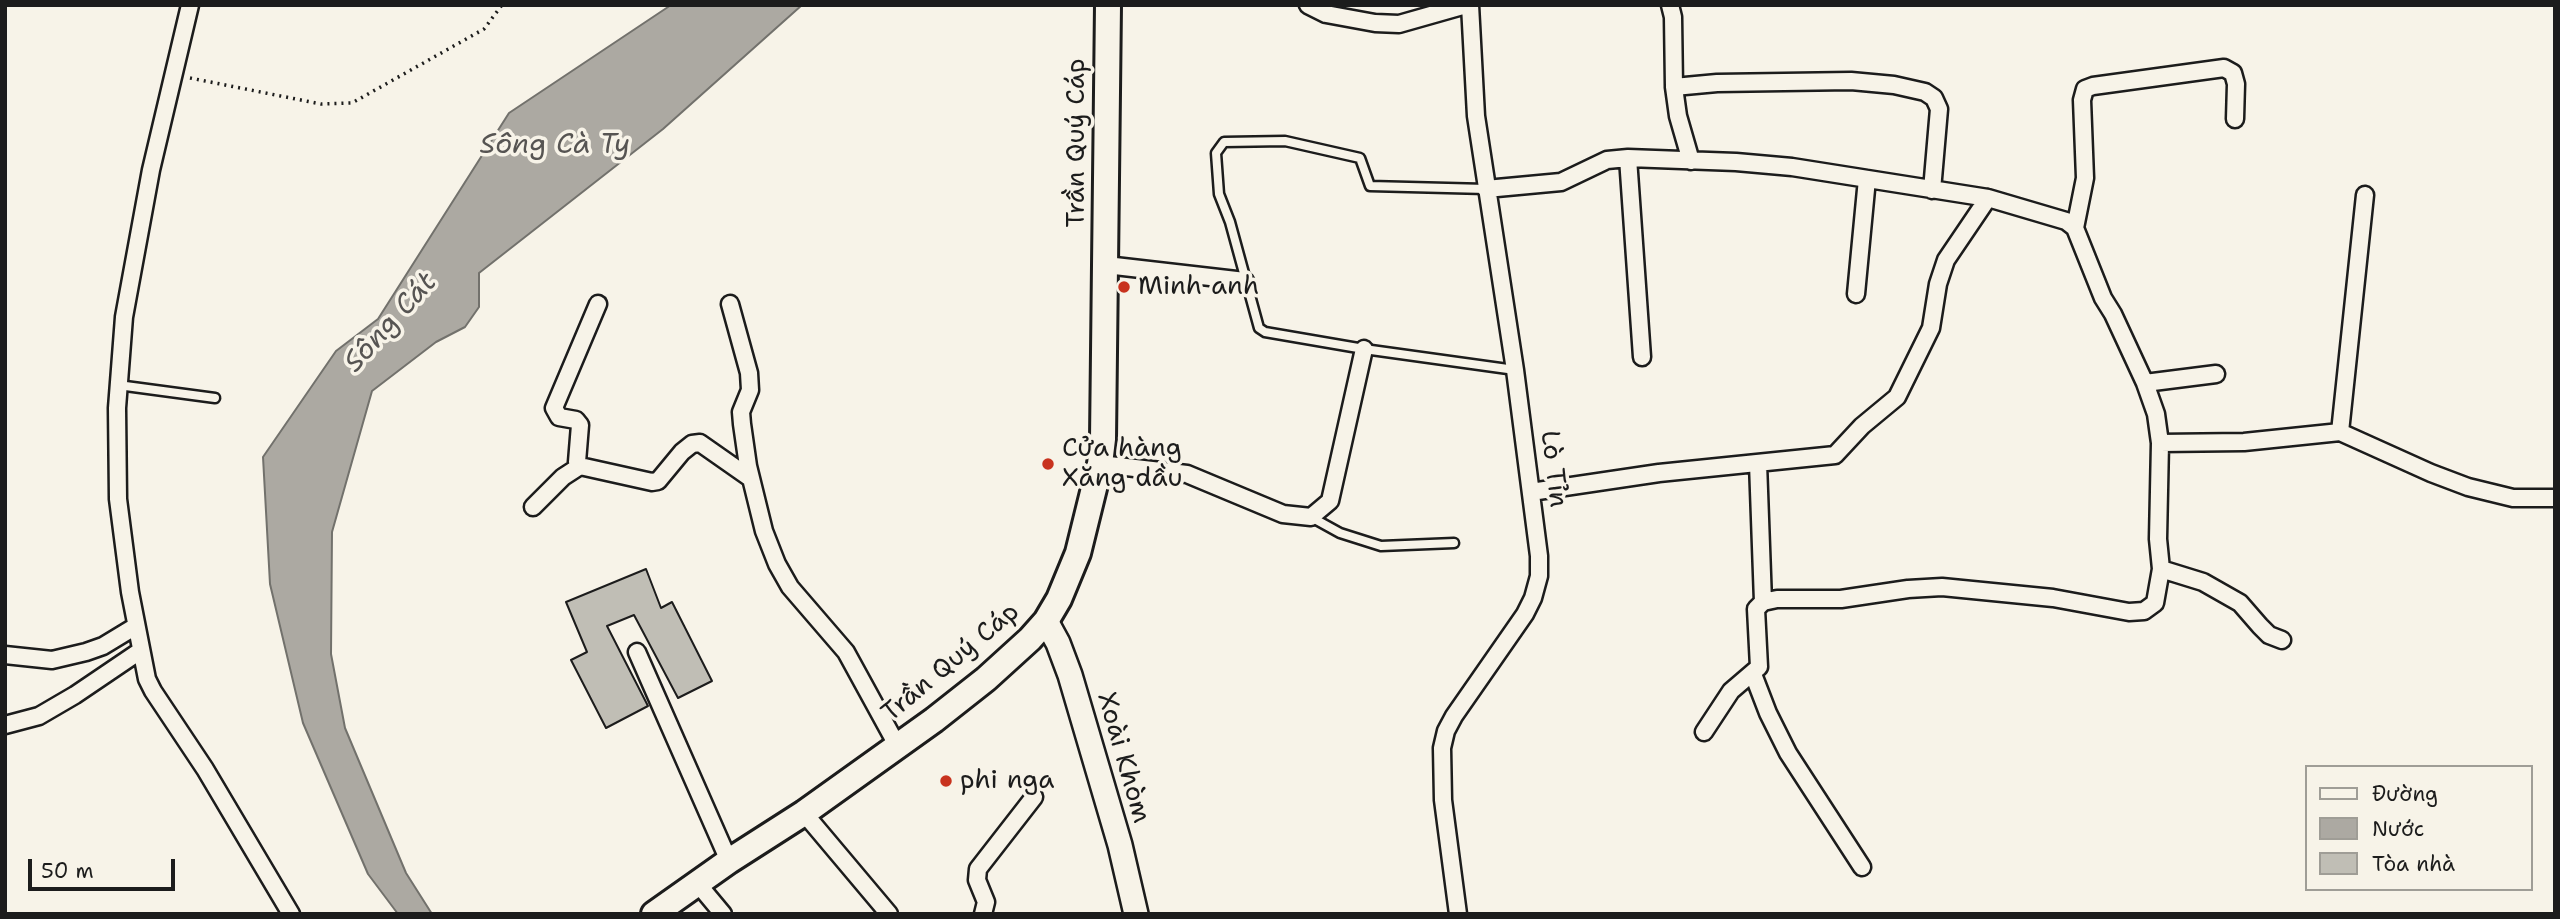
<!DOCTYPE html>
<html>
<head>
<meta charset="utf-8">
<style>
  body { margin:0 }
  #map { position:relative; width:2560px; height:919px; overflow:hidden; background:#f7f3e8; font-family:"Shantell Sans",sans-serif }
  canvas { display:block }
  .frame { position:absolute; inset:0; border:7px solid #1c1c1c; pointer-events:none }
  .legend { position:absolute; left:2305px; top:765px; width:228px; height:126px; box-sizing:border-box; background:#f7f3e8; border:2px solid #9f9d96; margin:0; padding:9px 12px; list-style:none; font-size:21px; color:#1c1c1c }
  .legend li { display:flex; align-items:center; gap:14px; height:35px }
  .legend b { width:35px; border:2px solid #9f9d96 }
  .scale { position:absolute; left:28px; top:859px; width:147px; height:32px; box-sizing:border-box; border:4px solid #1c1c1c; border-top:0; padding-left:9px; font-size:21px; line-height:24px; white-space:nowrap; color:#1c1c1c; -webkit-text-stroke:5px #f7f3e8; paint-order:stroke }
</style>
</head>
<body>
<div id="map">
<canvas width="2560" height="919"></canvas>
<div class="frame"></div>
<ul class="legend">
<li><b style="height:9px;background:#f7f3e8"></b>Đường</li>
<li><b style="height:19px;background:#aca9a2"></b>Nước</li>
<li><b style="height:19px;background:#c0beb5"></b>Tòa nhà</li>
</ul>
<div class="scale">50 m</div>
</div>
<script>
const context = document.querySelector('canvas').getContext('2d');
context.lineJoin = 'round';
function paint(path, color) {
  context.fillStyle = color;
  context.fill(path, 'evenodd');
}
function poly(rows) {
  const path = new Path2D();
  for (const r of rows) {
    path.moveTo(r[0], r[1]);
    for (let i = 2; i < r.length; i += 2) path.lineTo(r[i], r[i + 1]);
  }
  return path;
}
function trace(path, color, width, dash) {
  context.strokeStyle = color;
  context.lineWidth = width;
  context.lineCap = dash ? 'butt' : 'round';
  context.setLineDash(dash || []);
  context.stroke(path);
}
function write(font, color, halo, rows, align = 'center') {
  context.font = font + ' "Shantell Sans",sans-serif';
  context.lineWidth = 7;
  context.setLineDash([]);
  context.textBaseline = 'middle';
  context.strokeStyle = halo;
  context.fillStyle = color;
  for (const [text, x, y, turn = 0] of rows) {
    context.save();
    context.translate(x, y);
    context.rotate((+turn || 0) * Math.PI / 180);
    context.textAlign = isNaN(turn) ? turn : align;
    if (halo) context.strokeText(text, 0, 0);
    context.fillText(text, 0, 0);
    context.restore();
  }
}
const water = poly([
  [671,5,802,5,663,129,479,273,479,307,465,327,436,342,372,391,332,532,331,654,345,728,406,873,432,914,398,914,368,874,303,723,270,584,263,457,336,351,378,319,509,113,671,5]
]);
paint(water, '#aca9a2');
trace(water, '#72716c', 2);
const building = poly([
  [646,569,661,608,672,602,712,681,678,698,634,615,607,626,648,706,606,728,571,660,587,652,566,602,646,569]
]);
paint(building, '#c0beb5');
trace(building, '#1c1c1c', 2);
const lane = poly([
  [1486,189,1370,186,1360,158,1285,141,1224,142,1216,153,1219,194,1230,222,1259,328,1265,332,1364,349,1515,370],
  [118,385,215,398],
  [1311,517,1340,533,1381,546,1454,543]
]);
const street = poly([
  [190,5,151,170,124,317,117,408,118,499,130,592,147,679,153,691,205,769,291,914],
  [1308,5,1326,14,1375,23,1399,24,1466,5],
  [1670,5,1673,17,1674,87,1678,116,1691,161],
  [1674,87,1717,83,1851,81,1894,85,1925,92,1934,98,1939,109,1932,190],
  [1628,158,1642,357],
  [1486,189,1561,182,1607,160,1628,158,1736,162,1792,167,1988,198,2066,221,2075,228,2103,298,2113,314,2145,383,2156,414,2160,443,2158,539,2161,569,2155,603,2144,611,2129,612,2053,598,1942,587,1908,589,1841,599,1777,599,1763,602,1756,609,1759,667,1731,691,1704,732],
  [2075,228,2085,178,2082,100,2085,89,2093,86,2224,68,2233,73,2236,84,2235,119],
  [1106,265,1245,281],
  [1856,294,1867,179],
  [598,304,554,408,559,417,576,420,580,425,577,462,580,466,652,482,658,481,682,452,692,444,700,443,750,478],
  [730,304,749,373,750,390,741,412,742,424,748,466,764,531,777,564,790,587,846,652,898,747],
  [2145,383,2216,374],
  [2340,432,2365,195],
  [2160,443,2244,442,2340,432,2431,473,2468,487,2513,498,2555,498],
  [1758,463,1763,602],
  [1100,464,1187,474,1283,514,1311,517,1330,501,1364,349],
  [1531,492,1659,473,1835,455,1862,426,1897,397,1931,328,1938,284,1946,260,1988,198],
  [533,507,563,477,580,466],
  [2161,569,2203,582,2240,603,2260,626,2269,635,2282,640],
  [637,652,729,861],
  [5,655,52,660,86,652,103,646,136,626],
  [1753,674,1768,713,1788,753,1862,867],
  [5,725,39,716,75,695,140,651],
  [804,813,889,914],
  [698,884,723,914],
  [983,914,986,902,977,880,978,869,1034,797],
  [1458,914,1443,800,1442,748,1446,731,1454,716,1525,614,1533,598,1539,576,1539,556,1515,370,1476,116,1470,5]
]);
const secondary = poly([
  [1046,621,1058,643,1070,675,1120,845,1136,914]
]);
const primary = poly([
  [654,914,729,861,804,813,934,720,986,679,1030,639,1046,621,1059,599,1078,553,1100,464,1103,439,1108,5]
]);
trace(lane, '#1c1c1c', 13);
trace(street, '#1c1c1c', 21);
trace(secondary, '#1c1c1c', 28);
trace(primary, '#1c1c1c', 30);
trace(poly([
  [190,78,321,104,352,103,484,29,502,5]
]), '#1c1c1c', 3.5, [2, 5]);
trace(lane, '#f7f3e8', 8);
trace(street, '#f7f3e8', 16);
trace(secondary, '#f7f3e8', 23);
trace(primary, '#f7f3e8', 24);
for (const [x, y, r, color] of [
  [1124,287,7,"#c8321e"],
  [1048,464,7,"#c8321e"],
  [946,781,7,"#c8321e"]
]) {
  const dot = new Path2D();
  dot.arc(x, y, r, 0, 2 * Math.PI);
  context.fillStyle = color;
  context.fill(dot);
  trace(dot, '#f7f3e8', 2.5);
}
write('26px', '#1c1c1c', '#f7f3e8', [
  ["Trần Quý Cáp",1077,143,-90],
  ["Lò Tỉn",1553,469,83],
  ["Trần Quý Cáp",951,663,-40],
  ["Xoài Khòm",1123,758,74]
]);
write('26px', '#1c1c1c', '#f7f3e8', [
  ["Minh anh",1138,287],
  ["Cửa hàng",1062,449],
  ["Xăng dầu",1062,479],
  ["phi nga",960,781]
], 'left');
write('italic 28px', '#565452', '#f7f3e8', [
  ["Sông Cà Ty",555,146],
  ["Sông Cát",391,323,-48]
]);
</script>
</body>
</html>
